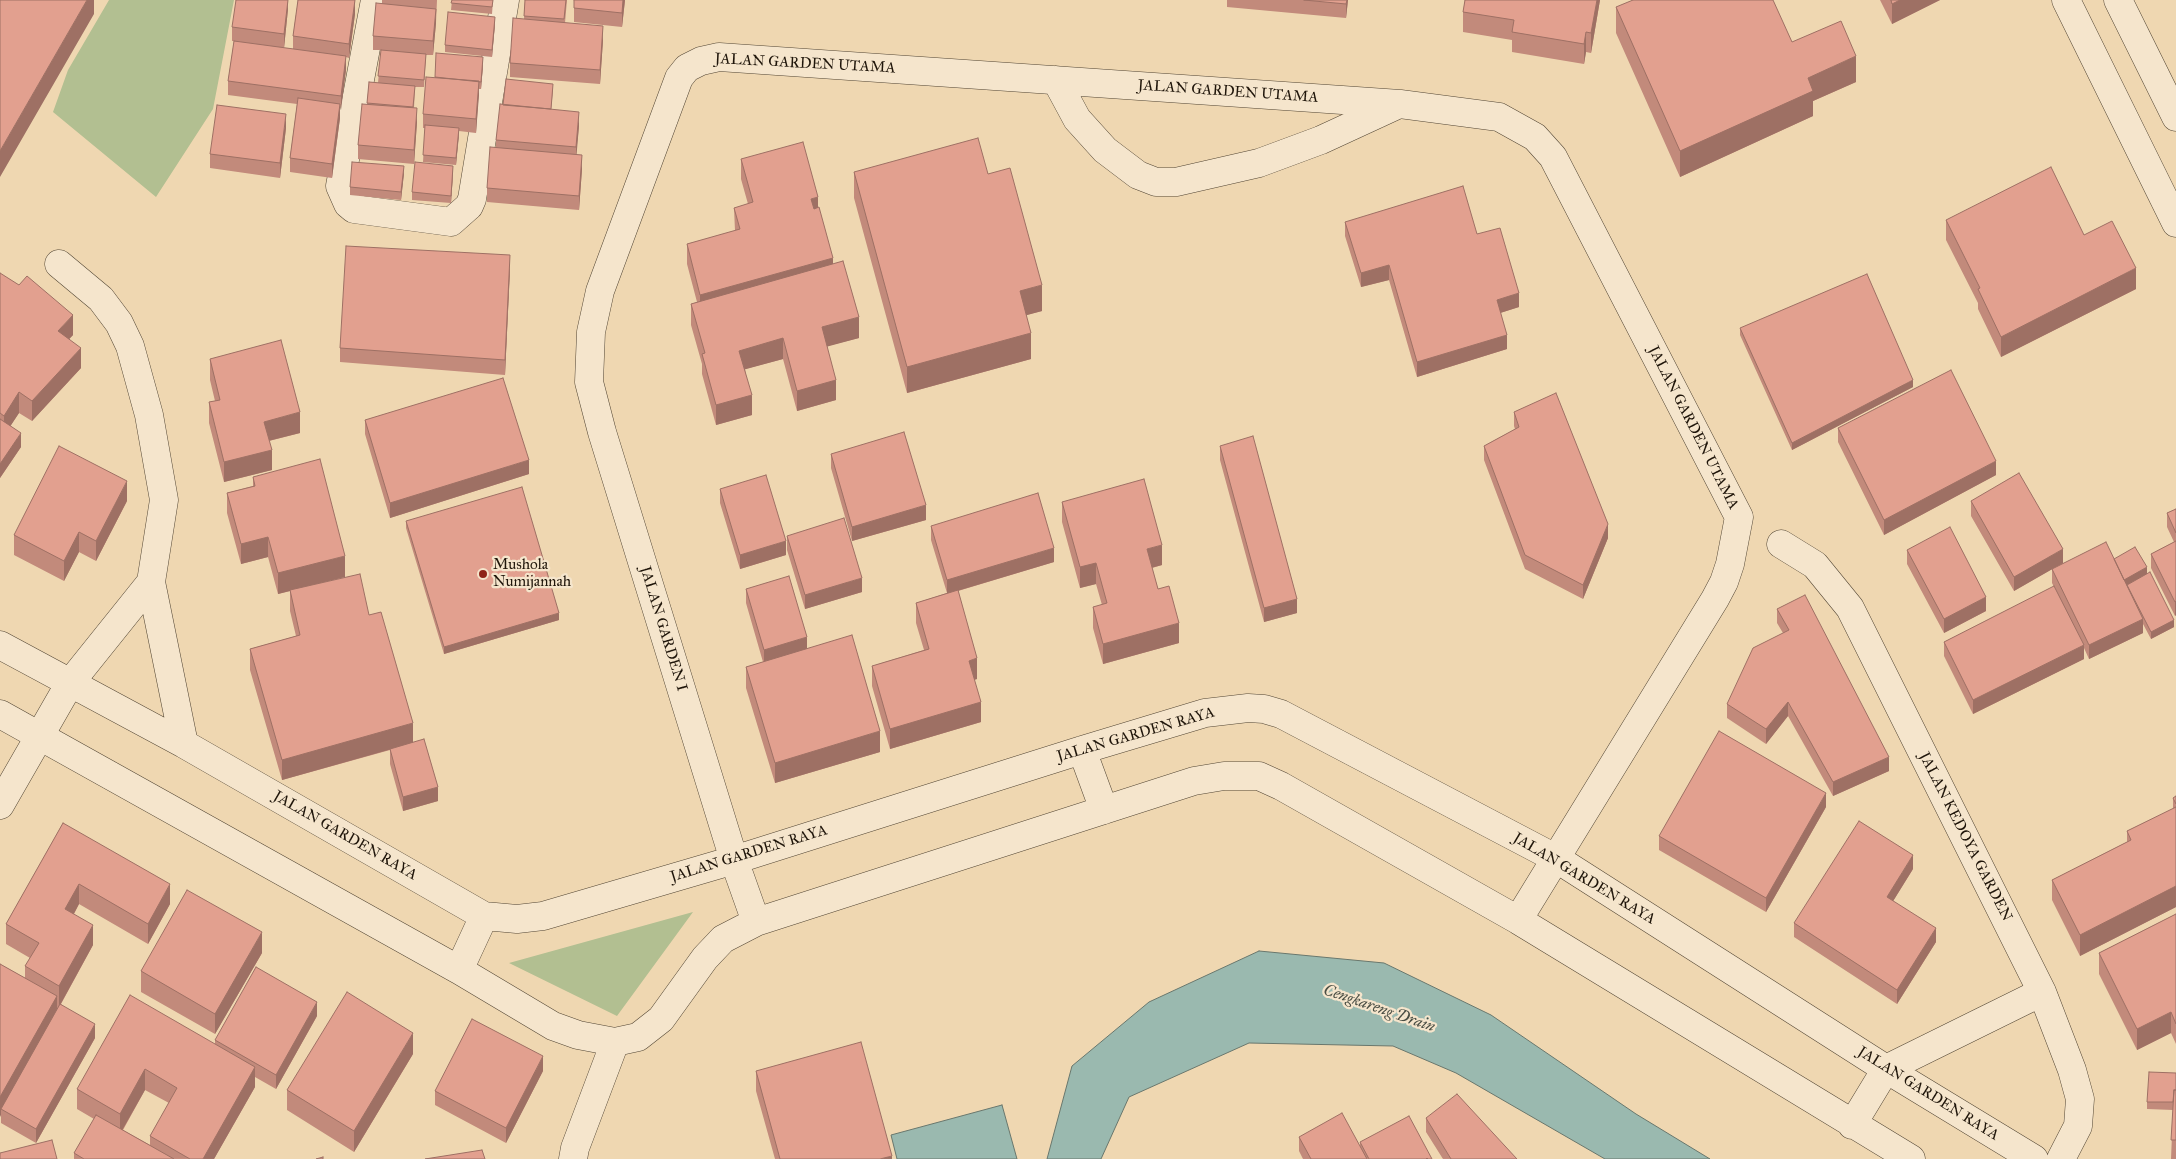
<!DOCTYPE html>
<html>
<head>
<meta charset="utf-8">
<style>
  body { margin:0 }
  canvas { display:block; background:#efd7b1 }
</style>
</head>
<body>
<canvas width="2176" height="1159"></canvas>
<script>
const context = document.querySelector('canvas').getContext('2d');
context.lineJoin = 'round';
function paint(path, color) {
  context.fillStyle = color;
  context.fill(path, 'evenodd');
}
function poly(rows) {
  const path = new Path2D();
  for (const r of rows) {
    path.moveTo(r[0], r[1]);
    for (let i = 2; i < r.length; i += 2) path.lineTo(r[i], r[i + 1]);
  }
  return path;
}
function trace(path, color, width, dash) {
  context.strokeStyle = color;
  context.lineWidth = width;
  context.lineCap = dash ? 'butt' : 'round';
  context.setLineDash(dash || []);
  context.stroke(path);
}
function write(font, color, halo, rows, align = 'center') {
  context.font = font + ' "IM FELL Great Primer",serif';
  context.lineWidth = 4.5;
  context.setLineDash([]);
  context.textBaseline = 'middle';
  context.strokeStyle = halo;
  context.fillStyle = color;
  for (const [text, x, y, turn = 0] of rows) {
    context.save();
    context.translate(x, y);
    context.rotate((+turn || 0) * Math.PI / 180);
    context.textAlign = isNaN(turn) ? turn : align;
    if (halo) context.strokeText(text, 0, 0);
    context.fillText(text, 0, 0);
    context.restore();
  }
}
paint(poly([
  [109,0,234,0,213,109,156,197,53,112,68,70],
  [693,912,617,1016,509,963]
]), '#b2bf91');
const water = poly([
  [1259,951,1384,963,1491,1015,1636,1114,1710,1159,1605,1159,1456,1073,1393,1046,1249,1043,1129,1097,1101,1159,1047,1159,1072,1066,1149,1002,1259,951],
  [1002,1105,1017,1159,897,1159,891,1135,1002,1105]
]);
paint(water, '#9ab9af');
trace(water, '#69776d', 1);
const street = poly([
  [375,0,340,186,348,204,354,209,451,222,469,206,472,199,505,0],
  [2066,0,2176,223],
  [2118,0,2176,117],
  [1056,80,1077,119,1105,150,1138,175,1156,182,1176,182,1259,163,1321,140,1399,104],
  [59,264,101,299,119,323,130,346,149,415,164,500,151,582,184,744],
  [1781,544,1815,565,1850,608,2042,992,2072,1070,2080,1099,2078,1126,2061,1159],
  [0,645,184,744,484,916,517,919,543,916,734,860,1082,750,1205,713,1248,708,1264,709,1281,714,1557,859,1886,1069,2034,1159],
  [0,714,459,970,553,1026,578,1035,615,1042,638,1037,661,1019,705,958,723,939,756,922,1194,781,1224,776,1259,776,1281,786,1518,920,1911,1159],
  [1082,750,1104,810],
  [0,805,70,683,151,582],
  [756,922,734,860,602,432,589,382,591,332,600,291,679,78,687,68,701,61,719,57,1400,104,1499,117,1535,137,1553,157,1739,517,1730,564,1724,582,1715,599,1518,920],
  [459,970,484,916],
  [1852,1125,1886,1069,2042,992],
  [573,1159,575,1148,615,1042]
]);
trace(street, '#534634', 29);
trace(street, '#f5e5cc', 28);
paint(poly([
  [288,0,288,9,284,48,293,49,293,36,298,0,355,0,355,14,349,58,346,57,346,70,340,110,340,118,332,178,290,172,290,158,297,104,228,95,228,81,234,41,232,41,232,27],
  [382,0,437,0,436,23,433,55,426,55,424,87,415,87,414,108,417,122,414,164,358,159,358,145,367,104,369,82,378,83,381,50,373,50,373,36,382,4],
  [452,0,493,0,492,14,451,10],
  [525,0,567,0,565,23,603,40,600,84,510,77,510,63,524,19],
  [625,0,622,27,574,22,574,8],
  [1227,0,1348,0,1346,18,1227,7],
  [1465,0,1600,0,1591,53,1586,52,1584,64,1512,52,1512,40,1463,32,1463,12],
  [1880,0,1940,0,1892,24],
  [1616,7,1792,42,1856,82,1813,101,1813,116,1680,177,1616,33],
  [495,24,492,57,445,52,445,45],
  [483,65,481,89,479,89,476,133,459,131,456,165,423,162,425,128,423,128,423,114,435,77],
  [553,91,551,109,579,126,576,154,582,169,579,210,487,202,487,188,496,147,496,140,503,105],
  [286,128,280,178,210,168,210,154],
  [741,159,818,208,833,264,859,338,827,346,836,400,797,411,783,359,745,369,752,415,716,425,702,374,702,364,691,325,691,304,697,302,687,264,687,244,735,231,734,208,748,204,741,179],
  [854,172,988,174,1042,311,1026,315,1031,359,907,393,854,198],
  [404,173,401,200,350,195,350,187],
  [453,173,451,203,412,200,412,192],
  [1946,220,2084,235,2136,289,2001,357,1978,309,1978,303,1946,240],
  [1345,222,1477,234,1519,307,1500,313,1507,349,1417,377,1389,280,1361,287,1345,236],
  [510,269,505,375,340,362,340,348],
  [0,273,73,335,69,339,81,368,32,421,19,413,10,426,21,447,0,478],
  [1740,328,1913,387,1792,450,1740,335],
  [210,359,300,433,269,441,272,470,224,482,209,423,209,402,215,401,210,380],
  [1514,412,1608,538,1583,599,1525,569,1484,460,1484,446,1515,429,1514,426],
  [365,420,529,474,390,518,365,434],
  [1838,428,1996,475,1884,535,1838,442],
  [1220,446,1297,613,1264,622,1220,460],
  [831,454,926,520,852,541,831,468],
  [253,477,345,577,303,587,369,615,413,742,438,801,403,811,390,764,390,750,282,780,250,670,250,649,296,636,290,611,290,591,278,594,268,557,241,564,227,513,227,493,253,486],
  [720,489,786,555,740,569,720,503],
  [127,501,96,561,79,552,64,581,14,555,14,535],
  [1971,501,2063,563,2114,559,2147,574,2174,627,2151,639,2143,624,2143,633,2089,659,2084,648,2084,659,1973,714,1944,656,1944,642,2054,587,2052,583,2052,569,2014,591,1971,516],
  [1062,502,1162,565,1152,568,1158,589,1179,643,1103,664,1093,628,1093,607,1102,605,1096,584,1080,588,1062,522],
  [2176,509,2176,615,2175,616,2151,568,2151,554,2174,542,2167,527,2167,513],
  [406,521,559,620,444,654,406,528],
  [931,526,1054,562,958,591,977,679,974,680,981,722,890,749,872,686,872,666,924,650,916,623,916,603,947,593,931,540],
  [787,536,862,592,805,609,787,550],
  [1907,550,1986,611,1944,633,1907,564],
  [746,589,807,649,880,752,775,783,746,688,746,667,763,662,746,603],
  [1777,609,1889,771,1833,796,1788,716,1766,744,1727,718,1727,704,1783,633,1777,623],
  [2176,796,2176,907,2080,956,2052,900,2052,880,2127,842,2127,831,2173,809,2173,798],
  [1826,807,1766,912,1659,850,1659,836],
  [63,823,170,904,148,944,79,904,74,914,93,945,61,1004,95,1038,36,1143,1,1123,0,964,25,978,25,966,30,958,6,944,6,924],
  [1913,869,1893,901,1936,942,1897,1004,1794,937,1794,923],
  [2176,914,2176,1044,2171,1033,2137,1050,2099,974,2099,953],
  [262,953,215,1034,141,992,141,971],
  [317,1016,276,1089,255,1077,255,1087,214,1159,74,1159,74,1153,94,1119,77,1109,77,1089,215,1044,215,1040],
  [145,1090,169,1103,150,1136,150,1145,123,1130],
  [413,1054,354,1152,287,1110,287,1090],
  [543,1071,506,1143,435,1105,435,1091],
  [756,1071,892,1159,775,1159,756,1091],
  [2176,1073,2176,1159,2171,1159,2173,1110,2147,1109,2147,1102],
  [1426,1118,1517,1159,1443,1159,1426,1132],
  [1299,1137,1360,1147,1360,1142,1432,1159,1303,1159,1299,1151]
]), '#c28a7b');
paint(poly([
  [87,0,94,0,94,14,0,177,0,151],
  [288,0,288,9,284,48,284,34],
  [355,0,355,14,349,58,349,44],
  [623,0,625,0,622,27,622,13],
  [1347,0,1348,0,1346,18,1346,4],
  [1597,0,1600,0,1591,53,1591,33],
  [1900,0,1940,0,1892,24,1892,4],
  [436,9,436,23,433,55,433,41],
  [495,17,495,24,492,57,492,50],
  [603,26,603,40,600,84,600,70],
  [1586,32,1586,52,1584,64,1584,44],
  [346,56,346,70,341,110,341,96],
  [1856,56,1856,82,1813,101,1813,116,1680,177,1680,151,1808,78],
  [483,57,483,65,481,89,481,82],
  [479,81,479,95,476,133,476,119],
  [340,104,340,118,332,178,332,164],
  [417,108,417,122,414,164,414,150],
  [579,112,579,126,576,161,576,147],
  [286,114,286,128,280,178,280,163],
  [459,128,459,135,456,165,456,158],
  [582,155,582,169,579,210,579,196],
  [404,166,404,173,401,200,401,192],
  [453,166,453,173,451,203,451,196],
  [818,197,818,218,811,219,811,199],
  [510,255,510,269,505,375,505,360],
  [833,258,833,278,700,315,700,295],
  [1389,265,1389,280,1361,287,1361,273],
  [2136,268,2136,289,2001,357,2001,337],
  [1042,285,1042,311,1020,317,1020,291],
  [1519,293,1519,307,1497,314,1497,300],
  [73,315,73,335,58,351,58,331],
  [859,317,859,338,822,348,822,327],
  [1031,333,1031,359,907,393,907,367],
  [1507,335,1507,349,1417,377,1417,362],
  [783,338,783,359,739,371,739,351],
  [81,348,81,368,32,421,32,401],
  [836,380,836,400,797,411,797,391],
  [1913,380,1913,387,1792,450,1792,443],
  [19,392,19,413,4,436,4,416],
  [752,395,752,415,716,425,716,405],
  [300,412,300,433,264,442,264,422],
  [21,433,21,447,0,478,0,464],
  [272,450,272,470,224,482,224,462],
  [529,460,529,474,390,518,390,503],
  [1996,461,1996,475,1884,535,1884,520],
  [127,481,127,501,96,561,96,541],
  [926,505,926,520,852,541,852,527],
  [1608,524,1608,538,1583,599,1583,585],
  [79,532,79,552,64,581,64,561],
  [268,537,268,557,241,564,241,544],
  [786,541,786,555,740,569,740,555],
  [1162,545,1162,565,1147,569,1147,549],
  [1054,548,1054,562,947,594,947,580],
  [2063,549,2063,563,2014,591,2014,577],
  [345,556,345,577,278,594,278,573],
  [1096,563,1096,584,1080,588,1080,567],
  [2147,567,2147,574,2123,587,2123,580],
  [862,578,862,592,805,609,805,595],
  [1986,597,1986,611,1944,633,1944,619],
  [1297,599,1297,613,1264,622,1264,608],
  [2176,601,2176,615,2175,616,2175,602],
  [559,613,559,620,444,654,444,647],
  [2143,619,2143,633,2089,659,2089,645],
  [2174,620,2174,627,2151,639,2151,632],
  [1179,623,1179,643,1103,664,1103,644],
  [807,637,807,651,764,664,764,650],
  [2084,645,2084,659,1973,714,1973,700],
  [977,658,977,679,969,681,969,661],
  [981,702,981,722,890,749,890,729],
  [1788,702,1788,716,1766,744,1766,729],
  [413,723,413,743,282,780,282,760],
  [880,731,880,752,775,783,775,763],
  [1889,757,1889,771,1833,796,1833,782],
  [438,787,438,801,403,811,403,797],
  [1826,793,1826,807,1766,912,1766,898],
  [1913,855,1913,869,1887,911,1887,897],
  [79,884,79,904,65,930,65,909],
  [170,884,170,904,148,944,148,924],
  [2176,886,2176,907,2080,956,2080,935],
  [93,925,93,945,59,1007,59,986],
  [1936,928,1936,942,1897,1004,1897,990],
  [262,932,262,953,215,1034,215,1014],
  [57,996,57,1017,1,1109,1,1115,0,1117,0,1097],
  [317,1002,317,1016,276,1089,276,1075],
  [2171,1012,2171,1033,2137,1050,2137,1029],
  [95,1024,95,1038,36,1143,36,1129],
  [413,1033,413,1054,354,1152,354,1131],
  [543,1056,543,1071,506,1143,506,1128],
  [255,1067,255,1087,214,1159,203,1159],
  [145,1069,145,1090,120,1134,120,1114],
  [892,1156,892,1159,880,1159]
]), '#9e7064');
const building = poly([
  [0,0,87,0,0,151,0,0],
  [236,0,288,0,284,34,232,27,236,0],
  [298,0,355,0,349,44,293,36,298,0],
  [452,0,493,0,492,7,451,3,452,0],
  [525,0,566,0,564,19,524,16,525,0],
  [574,0,623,0,622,13,574,8,574,0],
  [1304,0,1347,0,1346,4,1304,0],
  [1465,0,1597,0,1591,33,1586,32,1584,44,1512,32,1514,20,1463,12,1465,0],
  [1633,0,1773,0,1792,42,1841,21,1856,56,1808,78,1813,91,1680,151,1616,7,1633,0],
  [1891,0,1900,0,1892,4,1891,0],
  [376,3,436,9,433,41,373,36,376,3],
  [448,12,495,17,492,50,445,45,448,12],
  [513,18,603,26,600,70,510,63,513,18],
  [234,41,346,56,341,96,228,81,234,41],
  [381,50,426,54,424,80,378,76,381,50],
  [436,53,483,57,481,82,435,77,436,53],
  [426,77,479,81,476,119,423,114,426,77],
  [506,79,553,84,551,109,503,105,506,79],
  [369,82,415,86,413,107,367,103,369,82],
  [298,98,340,104,332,164,290,158,298,98],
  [362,104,417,108,414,150,358,145,362,104],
  [500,104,579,112,576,147,496,140,500,104],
  [217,105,286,114,280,163,210,154,217,105],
  [425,125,459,128,456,158,423,155,425,125],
  [978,138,988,174,1010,168,1042,285,1020,291,1031,333,907,367,854,172,978,138],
  [803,142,818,197,811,199,814,209,819,207,833,258,700,295,687,244,740,229,734,208,753,202,741,159,803,142],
  [490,147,582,155,579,196,487,188,490,147],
  [352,162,404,166,401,192,350,187,352,162],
  [415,162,453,166,451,196,412,192,415,162],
  [2051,167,2084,235,2112,221,2136,268,2001,337,1978,289,1980,288,1946,220,2051,167],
  [1463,186,1477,234,1500,228,1519,293,1497,300,1507,335,1417,362,1389,265,1361,273,1345,222,1463,186],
  [346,246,510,255,505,360,340,348,346,246],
  [843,261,859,317,822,327,836,380,797,391,783,338,739,351,752,395,716,405,702,354,705,353,691,304,843,261],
  [0,273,19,285,27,276,73,315,58,331,81,348,32,401,19,392,4,416,0,413,0,273],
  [1867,274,1913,380,1792,443,1740,328,1867,274],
  [281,340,300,412,264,422,272,450,224,462,209,402,220,400,210,359,281,340],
  [1951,370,1996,461,1884,520,1838,428,1951,370],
  [503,378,529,460,390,503,365,420,503,378],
  [1556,393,1608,524,1583,585,1525,555,1484,446,1519,427,1514,412,1556,393],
  [0,419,21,433,0,464,0,419],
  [904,432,926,505,852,527,831,454,904,432],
  [1253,436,1297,599,1264,608,1220,446,1253,436],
  [59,446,127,481,96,541,79,532,64,561,14,535,59,446],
  [320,459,345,556,278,573,268,537,241,544,227,493,255,486,253,477,320,459],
  [2019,473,2063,549,2014,577,1971,501,2019,473],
  [766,475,786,541,740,555,720,489,766,475],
  [1144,479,1162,545,1147,549,1158,589,1169,586,1179,623,1103,644,1093,607,1107,603,1096,563,1080,567,1062,502,1144,479],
  [522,487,559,613,444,647,406,521,522,487],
  [1038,493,1054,548,947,580,931,526,1038,493],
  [2176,509,2176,533,2167,513,2176,509],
  [844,518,862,578,805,595,787,536,844,518],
  [1950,527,1986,597,1944,619,1907,550,1950,527],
  [2176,541,2176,601,2175,602,2151,554,2176,541],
  [2106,542,2143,619,2089,645,2052,569,2106,542],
  [2135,547,2147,567,2124,580,2114,559,2135,547],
  [2150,572,2174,620,2151,632,2127,585,2150,572],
  [360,574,369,615,381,612,413,723,282,760,250,649,300,635,290,590,360,574],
  [789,576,807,637,764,650,746,589,789,576],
  [2054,586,2084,645,1973,700,1944,642,2054,586],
  [958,590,977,658,969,661,981,702,890,729,872,666,929,649,916,603,958,590],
  [1805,595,1889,757,1833,782,1788,702,1766,729,1727,704,1753,648,1789,630,1777,609,1805,595],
  [852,635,880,731,775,763,746,667,852,635],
  [1719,731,1826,793,1766,898,1659,836,1719,731],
  [424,739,438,787,403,797,390,749,424,739],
  [2176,796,2176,804,2173,798,2176,796],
  [2176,807,2176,886,2080,935,2052,880,2131,840,2127,831,2176,807],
  [1859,821,1913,855,1887,897,1936,928,1897,990,1794,923,1859,821],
  [63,823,170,884,148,924,79,884,65,909,93,925,59,986,25,966,39,943,6,924,63,823],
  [187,890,262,932,215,1014,141,971,187,890],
  [2176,914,2176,1024,2171,1012,2137,1029,2099,953,2176,914],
  [0,964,57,996,0,1097,0,964],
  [256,967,317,1002,276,1075,215,1040,256,967],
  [347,992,413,1033,354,1131,287,1090,347,992],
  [130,995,255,1067,203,1159,190,1159,150,1136,177,1088,145,1069,120,1114,77,1089,130,995],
  [60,1004,95,1024,36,1129,1,1109,60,1004],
  [472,1019,543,1056,506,1128,435,1091,472,1019],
  [861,1042,892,1156,880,1159,780,1159,756,1071,861,1042],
  [2149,1072,2176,1073,2176,1090,2174,1090,2173,1102,2147,1102,2149,1072],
  [2174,1090,2176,1090,2176,1140,2171,1140,2174,1090],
  [1457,1094,1517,1159,1451,1159,1426,1118,1457,1094],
  [1342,1113,1367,1159,1311,1159,1299,1137,1342,1113],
  [96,1115,174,1159,84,1159,74,1153,96,1115],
  [1409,1116,1432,1159,1428,1159,1427,1158,1426,1159,1369,1159,1360,1142,1409,1116],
  [52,1140,57,1159,0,1159,0,1153,52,1140],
  [482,1150,485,1159,425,1159,482,1150],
  [323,1157,323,1159,316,1159,323,1157]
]);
paint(building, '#e2a08f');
trace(building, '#9e7064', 1);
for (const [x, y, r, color] of [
  [483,574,5,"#8f2418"]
]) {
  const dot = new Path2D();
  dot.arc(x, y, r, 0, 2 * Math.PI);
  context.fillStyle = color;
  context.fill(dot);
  trace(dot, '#f5e5cc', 2);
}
write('15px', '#1f150a', '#f5e5cc', [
  ["JALAN GARDEN UTAMA",805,64,3],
  ["JALAN GARDEN UTAMA",1228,92,4],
  ["JALAN GARDEN UTAMA",1693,428,63],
  ["JALAN GARDEN I",663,629,73],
  ["JALAN GARDEN RAYA",1136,735,-16],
  ["JALAN GARDEN RAYA",345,836,30],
  ["JALAN KEDOYA GARDEN",1965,837,63],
  ["JALAN GARDEN RAYA",749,854,-17],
  ["JALAN GARDEN RAYA",1584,879,31],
  ["JALAN GARDEN RAYA",1928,1094,32]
]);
write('15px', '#1f150a', '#f5e5cc', [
  ["Mushola",493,565],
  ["Numijannah",493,582]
], 'left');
write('italic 16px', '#4a4e44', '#f5e5cc', [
  ["Cengkareng Drain",1379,1009,19]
]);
</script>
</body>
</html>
